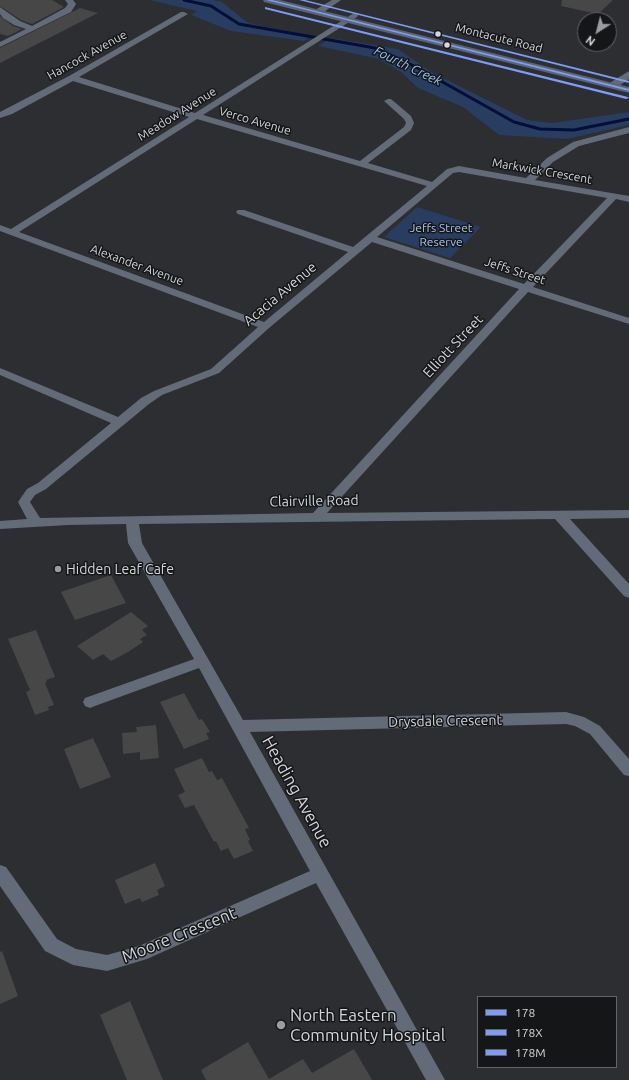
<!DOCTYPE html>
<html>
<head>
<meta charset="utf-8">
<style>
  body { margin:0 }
  #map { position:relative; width:629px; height:1080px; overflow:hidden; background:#2c2e31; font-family:Ubuntu,sans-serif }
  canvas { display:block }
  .legend { position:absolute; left:477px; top:996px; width:140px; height:72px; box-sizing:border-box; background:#141618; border:1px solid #616366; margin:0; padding:5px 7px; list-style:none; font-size:12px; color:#d5d7db }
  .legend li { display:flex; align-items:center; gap:8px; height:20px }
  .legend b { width:20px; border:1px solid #616366 }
  .north { position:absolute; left:577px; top:12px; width:40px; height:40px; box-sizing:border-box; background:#141618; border:1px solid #616366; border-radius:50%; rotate:216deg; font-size:11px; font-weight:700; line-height:16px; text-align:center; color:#d5d7db }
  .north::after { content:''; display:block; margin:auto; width:14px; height:18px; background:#9a9ca0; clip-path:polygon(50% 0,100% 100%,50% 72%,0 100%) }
</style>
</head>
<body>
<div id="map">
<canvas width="629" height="1080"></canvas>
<ul class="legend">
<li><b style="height:5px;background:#7e9cf6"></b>178</li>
<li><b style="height:5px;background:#7e9cf6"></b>178X</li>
<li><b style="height:5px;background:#7e9cf6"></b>178M</li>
</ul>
<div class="north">N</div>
</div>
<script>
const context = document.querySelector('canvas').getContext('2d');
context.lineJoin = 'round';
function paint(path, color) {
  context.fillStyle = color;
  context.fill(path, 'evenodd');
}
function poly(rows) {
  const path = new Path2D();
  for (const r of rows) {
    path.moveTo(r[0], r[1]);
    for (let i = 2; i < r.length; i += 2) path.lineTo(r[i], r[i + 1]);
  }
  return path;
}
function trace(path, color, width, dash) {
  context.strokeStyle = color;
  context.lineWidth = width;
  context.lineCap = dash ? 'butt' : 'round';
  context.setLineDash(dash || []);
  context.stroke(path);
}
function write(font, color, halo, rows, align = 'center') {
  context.font = font + ' Ubuntu,sans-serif';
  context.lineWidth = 3;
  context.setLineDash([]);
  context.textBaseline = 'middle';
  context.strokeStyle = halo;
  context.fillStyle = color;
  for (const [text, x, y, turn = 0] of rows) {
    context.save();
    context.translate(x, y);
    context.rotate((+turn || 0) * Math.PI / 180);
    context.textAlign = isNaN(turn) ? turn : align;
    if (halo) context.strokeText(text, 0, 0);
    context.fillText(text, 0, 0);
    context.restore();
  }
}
paint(poly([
  [149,0,213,0,222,2,248,23,312,36,304,41,231,31,191,15,197,11],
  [331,38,398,49,431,72,527,120,552,123,629,112,629,125,567,139,499,135,463,107,418,88,401,72,379,59,318,46],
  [417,207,481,227,450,258,384,237]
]), '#283d60');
trace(poly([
  [184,0,211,6,239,24,375,48,414,66,514,122,540,129,574,130,629,119]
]), '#040e3a', 3);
paint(poly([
  [0,0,52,0,64,7,32,24,21,20,0,6],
  [562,0,613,0,598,14,561,6],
  [80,8,98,13,0,63,0,48],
  [0,16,13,26,22,29,8,36,0,34],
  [111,575,126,603,75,620,61,592],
  [131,612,148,626,142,630,147,635,140,639,143,642,128,652,111,661,103,654,93,660,77,646],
  [36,630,55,677,46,680,47,682,45,683,54,705,48,707,49,710,35,715,26,692,30,690,8,639],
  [184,693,199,720,202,719,210,732,206,733,209,739,184,749,160,702],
  [156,725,159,758,140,760,140,752,123,754,122,733,137,732,136,727],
  [93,738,111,777,80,789,64,749],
  [202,758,209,772,212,771,217,780,222,778,249,828,245,829,250,840,248,841,253,851,234,859,228,848,221,851,216,841,214,842,194,805,185,808,178,795,185,792,174,769],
  [155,863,165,886,157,890,159,895,142,902,140,898,125,904,115,880],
  [2,951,18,996,0,1004,0,952],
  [130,1001,163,1080,127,1080,100,1015],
  [248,1042,269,1079,303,1059,312,1073,354,1049,372,1080,206,1080,201,1070]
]), '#474748');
paint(poly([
  [65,0,73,0,76,4,71,12,0,47,0,42,26,29,14,25,3,18,0,14,0,7,20,21,32,26,65,8,68,4,65,0],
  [332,0,341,0,321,14,315,14,315,10,332,0],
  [181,12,184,12,188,14,79,77,195,113,354,13,358,15,357,17,203,115,360,161,404,127,406,123,404,119,384,101,388,99,391,99,411,116,414,123,411,130,368,163,432,182,447,169,459,166,526,178,547,158,573,142,629,127,629,133,579,146,553,162,535,180,629,196,629,202,616,199,533,287,629,318,629,324,528,292,327,513,629,510,629,518,570,519,629,584,629,598,624,596,555,519,139,524,142,543,243,720,566,712,584,717,600,726,629,759,629,776,624,775,590,734,575,726,566,724,250,732,445,1080,426,1080,316,883,147,959,107,971,73,965,45,951,0,886,0,865,6,867,57,939,76,949,107,955,139,946,310,871,199,668,95,706,90,708,85,706,83,702,85,698,194,659,128,543,126,524,68,525,0,529,0,521,27,519,18,502,27,489,38,483,111,423,0,375,0,368,118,417,141,398,154,391,211,369,258,327,0,231,0,225,11,229,189,117,73,81,12,114,0,118,0,112,69,76,181,12],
  [197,119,427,186,353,247,244,210,238,210,236,212,238,214,348,252,264,322,19,232,197,119],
  [459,172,607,198,524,284,377,237,453,173,459,172],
  [372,242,519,289,313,513,40,518,30,502,35,495,46,489,149,404,162,395,219,373,269,328,372,242]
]), '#636a78');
paint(poly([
  [629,71,629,79,616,88,608,88,607,86,608,84,629,71]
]), '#636a78');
paint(poly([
  [263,0,280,0,629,87,629,93,264,2,263,0]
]), '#5c6471');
paint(poly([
  [266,0,272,0,629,89,629,91,266,0]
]), '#7e9cf6');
paint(poly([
  [265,7,628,97,629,98,626,99,265,9,265,7]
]), '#7e9cf6');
paint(poly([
  [299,0,305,0,629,81,629,83,299,0]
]), '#7e9cf6');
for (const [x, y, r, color] of [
  [438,34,3.5,"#d5d7db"],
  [447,45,3.5,"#d5d7db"],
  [58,569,4,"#9a9ca0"],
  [281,1025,5,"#9a9ca0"]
]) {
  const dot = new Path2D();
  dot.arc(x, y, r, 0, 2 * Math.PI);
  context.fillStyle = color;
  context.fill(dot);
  trace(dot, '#141618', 1.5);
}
write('12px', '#d5d7db', '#141618', [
  ["Montacute Road",499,38,14],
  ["Hancock Avenue",87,55,-29],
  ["Meadow Avenue",177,114,-32],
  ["Verco Avenue",255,121,16],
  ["Markwick Crescent",542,171,10],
  ["Alexander Avenue",137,265,20],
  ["Jeffs Street",515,271,18]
]);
write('12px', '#afc6ed', '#141618', [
  ["Jeffs Street",441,228],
  ["Reserve",441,242]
]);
write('italic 13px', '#9ec0fa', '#141618', [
  ["Fourth Creek",408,66,26]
]);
write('14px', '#d5d7db', '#141618', [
  ["Acacia Avenue",280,294,-40],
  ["Elliott Street",453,346,-47],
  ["Clairville Road",314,501,-1],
  ["Drysdale Crescent",445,721,-1]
]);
write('14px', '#d5d7db', '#141618', [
  ["Hidden Leaf Cafe",66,569]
], 'left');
write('17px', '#d5d7db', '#141618', [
  ["Heading Avenue",297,792,61],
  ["Moore Crescent",179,935,-22]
]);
write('17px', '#d5d7db', '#141618', [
  ["North Eastern",290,1015],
  ["Community Hospital",290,1035]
], 'left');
</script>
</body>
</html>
